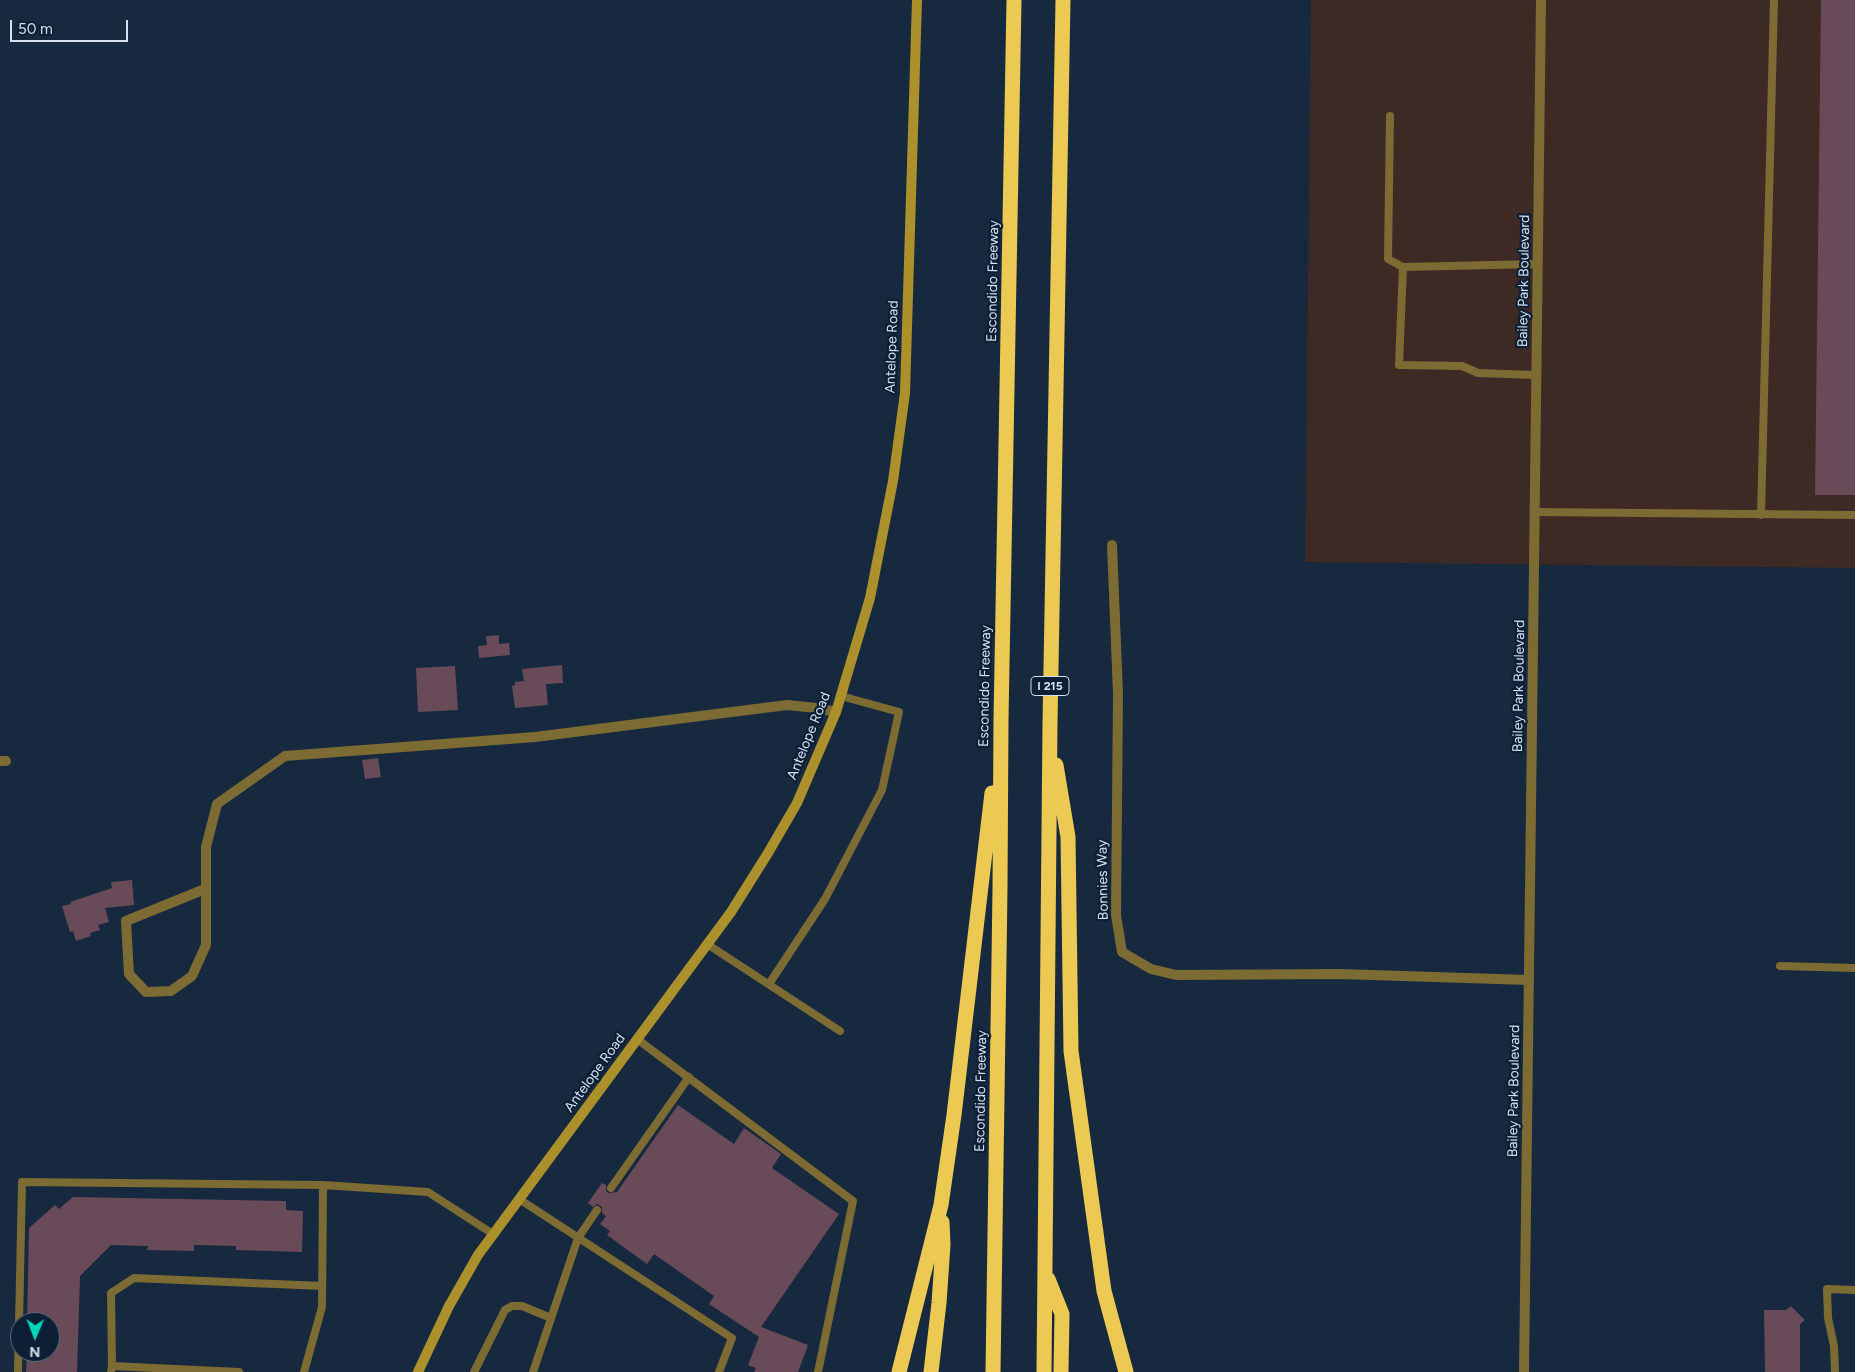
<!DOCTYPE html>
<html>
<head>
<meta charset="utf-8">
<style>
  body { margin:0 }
  #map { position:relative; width:1855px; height:1372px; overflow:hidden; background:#16293f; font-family:Figtree,sans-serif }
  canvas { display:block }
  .north { position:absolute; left:10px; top:1312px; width:50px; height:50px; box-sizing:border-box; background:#0c1f34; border:1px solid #5c6c7f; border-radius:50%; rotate:181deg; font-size:14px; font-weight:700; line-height:20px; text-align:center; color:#d4e0ef }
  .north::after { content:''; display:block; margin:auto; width:18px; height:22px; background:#00d5b7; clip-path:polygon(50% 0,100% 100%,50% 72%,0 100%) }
  .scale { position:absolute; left:10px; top:20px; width:118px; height:22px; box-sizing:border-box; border:2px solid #d4e0ef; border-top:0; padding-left:6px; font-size:15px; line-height:18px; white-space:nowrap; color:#d4e0ef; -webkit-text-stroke:4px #0c1f34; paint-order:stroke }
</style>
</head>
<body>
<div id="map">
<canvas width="1855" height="1372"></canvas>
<div class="north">N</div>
<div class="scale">50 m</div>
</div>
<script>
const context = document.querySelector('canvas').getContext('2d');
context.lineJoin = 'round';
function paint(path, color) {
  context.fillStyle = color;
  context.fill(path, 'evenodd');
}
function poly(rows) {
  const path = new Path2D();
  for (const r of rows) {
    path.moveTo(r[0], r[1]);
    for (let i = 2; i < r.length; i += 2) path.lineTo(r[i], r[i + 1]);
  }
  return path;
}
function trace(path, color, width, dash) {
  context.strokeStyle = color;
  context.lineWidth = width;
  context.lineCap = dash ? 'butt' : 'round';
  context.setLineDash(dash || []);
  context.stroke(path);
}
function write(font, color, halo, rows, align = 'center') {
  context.font = font + ' Figtree,sans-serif';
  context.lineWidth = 4.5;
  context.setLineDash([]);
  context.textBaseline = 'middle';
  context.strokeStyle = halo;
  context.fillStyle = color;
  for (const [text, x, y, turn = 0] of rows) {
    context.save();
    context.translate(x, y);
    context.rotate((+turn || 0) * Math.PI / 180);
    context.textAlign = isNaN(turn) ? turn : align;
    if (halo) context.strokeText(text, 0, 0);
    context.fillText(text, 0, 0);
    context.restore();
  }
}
paint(poly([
  [1311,0,1855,0,1855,568,1305,562]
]), '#3d2a24');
paint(poly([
  [1821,0,1855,0,1855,495,1815,495],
  [499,635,499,644,509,643,510,655,479,658,478,646,487,645,486,636],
  [562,665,563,683,546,684,548,705,515,708,512,686,515,685,515,682,524,681,522,669],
  [455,666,458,710,418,712,416,668],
  [378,758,381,777,365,779,362,760],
  [132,880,134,905,105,908,109,922,98,925,100,930,90,933,91,936,76,941,73,931,70,932,62,906,71,904,70,902,112,888,111,882],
  [678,1105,734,1144,744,1128,781,1154,772,1168,839,1214,761,1327,808,1345,798,1372,754,1372,756,1368,748,1365,759,1337,709,1304,714,1296,654,1254,647,1264,607,1235,610,1231,600,1224,606,1216,602,1213,602,1207,597,1204,593,1207,588,1203,602,1183,606,1185,606,1190,608,1193,617,1192],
  [73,1197,286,1201,286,1210,303,1211,302,1252,236,1250,236,1246,194,1245,194,1251,147,1250,148,1246,111,1245,80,1276,77,1372,26,1372,27,1352,50,1352,50,1322,27,1322,29,1228,55,1205,59,1209],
  [1791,1306,1805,1320,1800,1324,1800,1372,1765,1372,1764,1310,1786,1310]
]), '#694a58');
trace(poly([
  [1390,116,1388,259,1403,267,1399,365,1462,366,1478,373,1536,375],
  [1403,267,1538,264],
  [1535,512,1855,515],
  [1761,515,1774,0],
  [707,944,840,1031],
  [1780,966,1855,968],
  [769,984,825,899,882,790,899,712,841,696],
  [637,1039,853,1201,818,1372],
  [323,1185,428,1192,493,1234],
  [611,1188,689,1077],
  [519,1199,732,1338,719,1372],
  [112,1366,111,1293,134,1278,322,1286],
  [18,1372,22,1182,323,1185,322,1307,304,1372],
  [111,1372,112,1366,239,1372],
  [474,1372,505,1310,512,1306,522,1306,551,1318],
  [533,1372,578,1238,597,1210],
  [1835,1372,1834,1346,1828,1318,1827,1289,1855,1290]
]), '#7c6b32', 8);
trace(poly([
  [1112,545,1118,694,1116,915,1122,952,1151,969,1176,975,1340,974,1529,980],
  [0,761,6,761],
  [205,889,126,921,129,974,146,992,171,991,192,976,206,945,206,847,217,804,285,756,535,737,787,705,817,708,836,712],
  [1524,1372,1541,0]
]), '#7c6b32', 10);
trace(poly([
  [418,1372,449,1306,478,1255,731,912,768,853,797,803,836,712,870,598,893,481,905,393,917,0]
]), '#ac902c', 10);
trace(poly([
  [1056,765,1068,837,1071,1051,1104,1291,1126,1372],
  [1048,1279,1062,1314,1061,1372],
  [899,1372,941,1205,954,1115,992,793],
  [931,1372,939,1303,943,1245,942,1222],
  [993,1372,1000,889,1001,720,1014,0],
  [1044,1372,1050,723,1063,0]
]), '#ebc952', 15);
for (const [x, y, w] of [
  [1050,686,38]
]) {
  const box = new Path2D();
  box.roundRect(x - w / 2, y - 9.5, w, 19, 4);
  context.fillStyle = '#0c1f34';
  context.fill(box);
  trace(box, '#d4e0ef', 1);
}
write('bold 12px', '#d4e0ef', null, [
  ["I 215",1050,686]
]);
write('14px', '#d4e0ef', '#0c1f34', [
  ["Escondido Freeway",993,281,-89],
  ["Bailey Park Boulevard",1524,281,-89],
  ["Antelope Road",892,347,-88],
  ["Escondido Freeway",985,686,-89],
  ["Bailey Park Boulevard",1519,686,-89],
  ["Antelope Road",809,736,-68],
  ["Bonnies Way",1103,880,-91],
  ["Antelope Road",595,1073,-54],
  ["Escondido Freeway",981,1091,-89],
  ["Bailey Park Boulevard",1514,1091,-89]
]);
</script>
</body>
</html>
